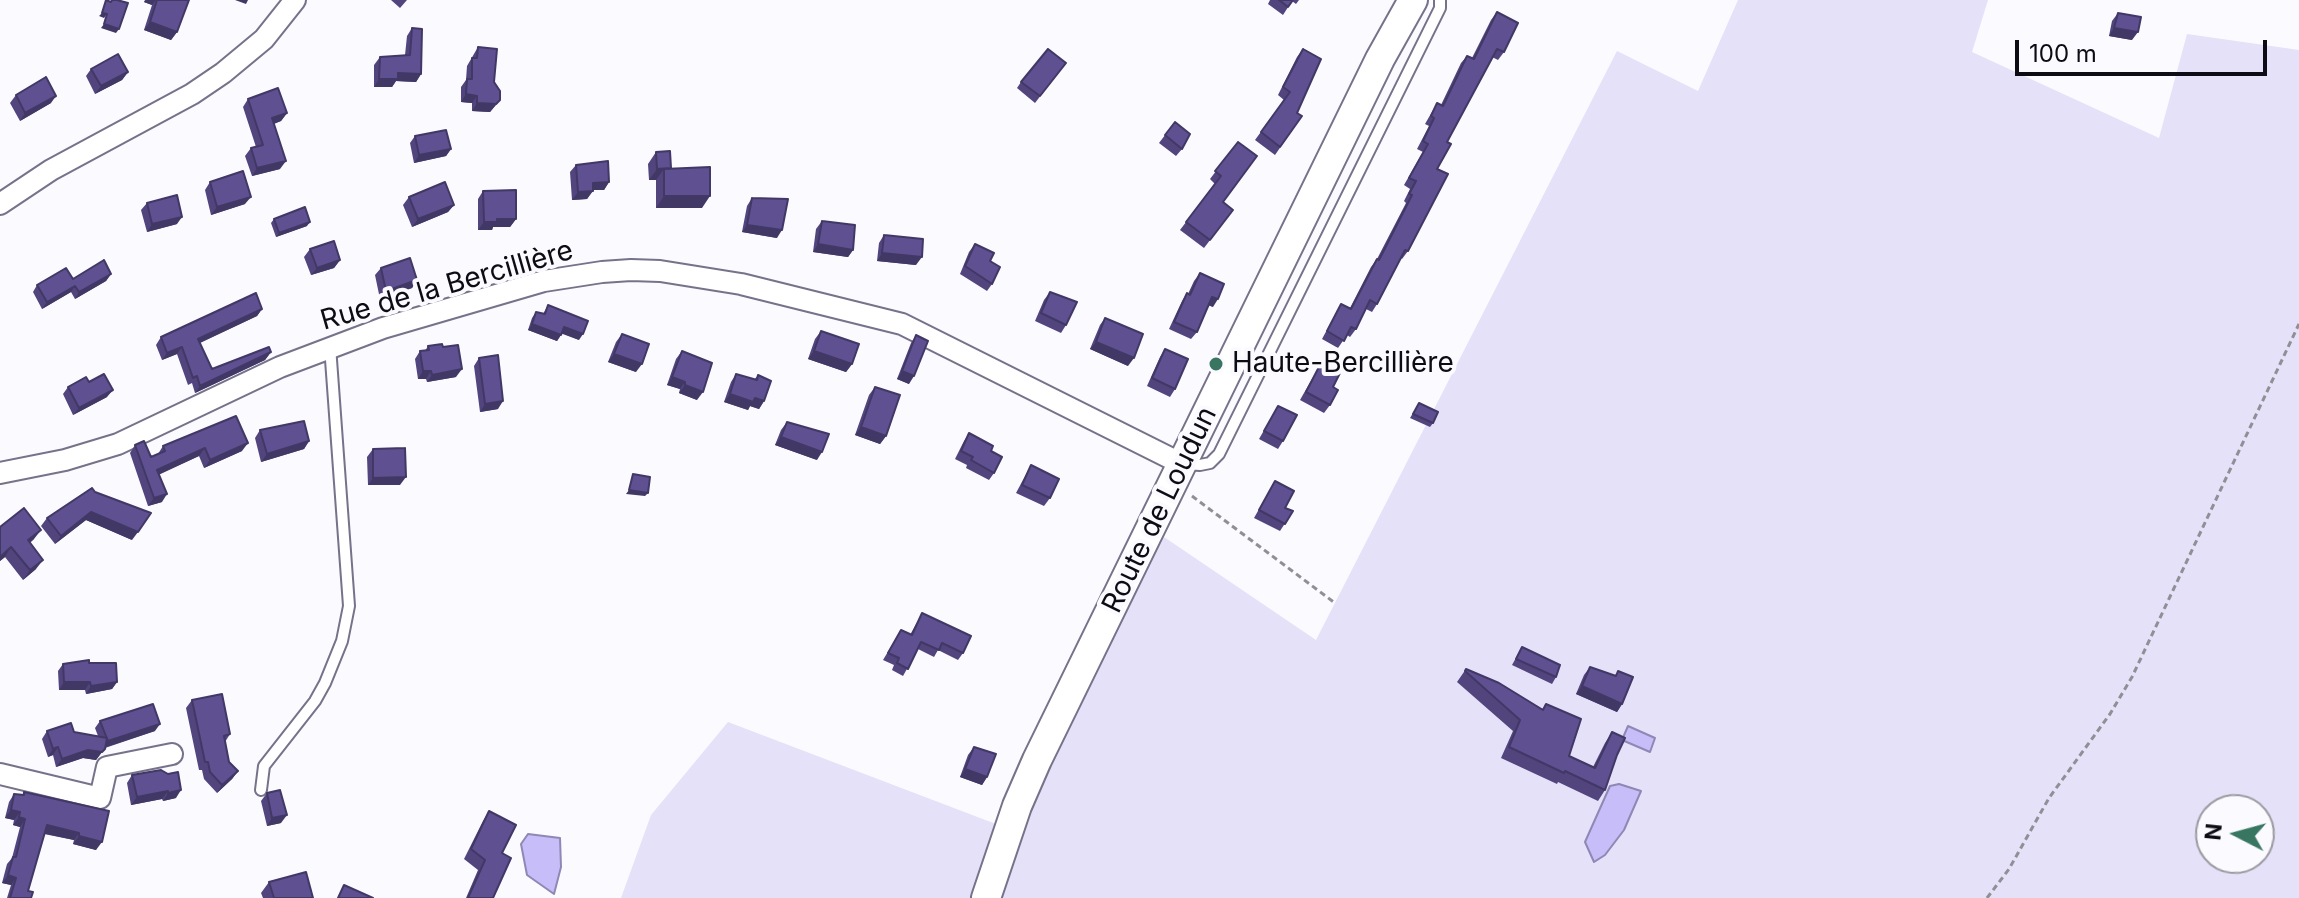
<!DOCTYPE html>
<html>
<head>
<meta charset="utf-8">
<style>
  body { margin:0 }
  #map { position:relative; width:2299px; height:898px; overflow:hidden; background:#fafaff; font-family:Inter,sans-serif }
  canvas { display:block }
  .north { position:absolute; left:2195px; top:794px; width:80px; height:80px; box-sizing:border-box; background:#fafaff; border:2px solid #9b9ba1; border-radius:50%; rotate:276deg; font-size:22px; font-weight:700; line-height:32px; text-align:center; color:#0d0c14 }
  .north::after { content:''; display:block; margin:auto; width:28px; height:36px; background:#397662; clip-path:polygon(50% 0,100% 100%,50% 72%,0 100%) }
  .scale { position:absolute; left:2015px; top:40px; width:252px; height:36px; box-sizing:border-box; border:4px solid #0d0c14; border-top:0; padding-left:10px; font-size:24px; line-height:28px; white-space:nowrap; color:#0d0c14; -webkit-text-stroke:6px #fafaff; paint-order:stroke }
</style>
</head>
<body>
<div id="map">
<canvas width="2299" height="898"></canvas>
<div class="north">N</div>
<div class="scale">100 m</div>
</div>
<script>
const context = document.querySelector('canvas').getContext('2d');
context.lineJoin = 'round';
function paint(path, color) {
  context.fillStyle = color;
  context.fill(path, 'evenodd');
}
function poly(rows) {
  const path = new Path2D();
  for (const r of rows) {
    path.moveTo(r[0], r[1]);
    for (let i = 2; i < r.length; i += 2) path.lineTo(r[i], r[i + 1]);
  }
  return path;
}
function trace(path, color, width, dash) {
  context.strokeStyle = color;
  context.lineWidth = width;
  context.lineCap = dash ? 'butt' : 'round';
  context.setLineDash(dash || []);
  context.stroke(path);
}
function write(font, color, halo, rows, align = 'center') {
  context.font = font + ' Inter,sans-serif';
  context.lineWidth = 8;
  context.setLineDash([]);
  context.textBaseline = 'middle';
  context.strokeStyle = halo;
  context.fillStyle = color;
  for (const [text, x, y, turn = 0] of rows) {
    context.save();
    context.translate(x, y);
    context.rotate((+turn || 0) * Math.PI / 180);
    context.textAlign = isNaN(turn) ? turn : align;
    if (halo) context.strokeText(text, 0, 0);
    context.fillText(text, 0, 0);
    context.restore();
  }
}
paint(poly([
  [1738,0,1988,0,1972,52,2159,138,2187,34,2299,50,2299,898,621,898,651,815,728,722,1009,829,1164,537,1316,640,1617,51,1698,91],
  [2211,810,2259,810,2259,858,2211,858]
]), '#e5e1f8');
const water = poly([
  [1628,726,1655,738,1650,752,1622,740,1628,726],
  [1619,784,1641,791,1624,830,1605,855,1594,862,1585,842,1610,786,1619,784],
  [528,834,560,838,561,867,554,894,527,875,521,844,528,834]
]);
paint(water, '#c7bdf9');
trace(water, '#8f88b4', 2);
const service = poly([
  [1184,464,1200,465,1210,463,1219,454,1440,8,1440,0],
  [261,790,264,766,315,701,325,683,342,641,349,606,330,346]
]);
const minor = poly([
  [0,204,51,170,192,94,223,73,264,39,295,0],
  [0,473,65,460,118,444,280,367,383,328,544,281,602,272,631,270,660,271,741,284,902,324,1182,464],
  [0,774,100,798,107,767,172,754]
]);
const secondary = poly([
  [986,898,1017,806,1037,760,1380,59,1413,0]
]);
trace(service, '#767289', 14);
trace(minor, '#767289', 24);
trace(secondary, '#767289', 32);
trace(poly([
  [1192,496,1335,603],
  [1987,898,2009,869,2049,798,2110,714,2132,677,2299,324]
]), '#8f8f95', 3, [6, 4]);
trace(service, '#fff', 10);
trace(minor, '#fff', 20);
trace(secondary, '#fff', 28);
paint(poly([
  [145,0,189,0,177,32,171,40,144,30,152,5,144,2],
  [391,0,407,0,400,8],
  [1270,0,1299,0,1296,4,1292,1,1283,15,1268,4],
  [1497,12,1504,52,1498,60,1492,57,1447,142,1408,251,1402,259,1401,258,1377,304,1372,312,1366,309,1356,329,1350,337,1347,335,1338,348,1322,339,1341,304,1350,308,1371,267,1377,259,1406,203,1404,201,1410,189,1404,185,1423,152,1417,149,1429,126,1425,124,1437,103,1441,105,1461,63,1467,56,1472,58,1491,20],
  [2118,13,2132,40,2109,36,2112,21],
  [412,28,421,74,416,82,396,81,392,87,374,87,374,65,380,57,405,55,407,36],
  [478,47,494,82,500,100,490,112,472,111,472,103,461,102,461,87,466,80,467,66],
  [1303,49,1297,113,1302,116,1275,155,1255,140,1284,100,1278,95,1297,57],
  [1066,63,1035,103,1017,88,1021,82],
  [91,69,128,72,122,80,95,94,86,76],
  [16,95,51,103,20,121,10,103],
  [248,99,287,113,281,121,274,124,280,169,252,176,245,156,251,148,256,147,243,107],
  [1175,122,1182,149,1176,156,1159,143],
  [415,136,451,149,446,156,414,163,410,143],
  [1238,142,1223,202,1233,210,1204,248,1180,230,1215,184,1210,179],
  [656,152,671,168,702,208,656,208,656,180,649,180,648,164],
  [576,165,609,182,604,190,593,190,587,199,572,200,570,172],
  [210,182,245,204,211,215,205,190],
  [483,191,516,219,510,227,493,227,492,230,478,230,478,199],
  [409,197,454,205,448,212,412,227,403,205],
  [752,198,777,238,742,232,747,206],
  [147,203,177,224,147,232,141,210],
  [274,219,307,226,276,237,271,223],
  [822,221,853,250,848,257,813,252,816,229],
  [884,235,916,265,877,261,879,243],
  [975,244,990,261,992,284,987,291,960,274,969,252],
  [310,249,340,260,334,268,311,275,304,257],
  [381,268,417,280,412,288,380,299,375,275],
  [1200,273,1213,307,1208,305,1197,332,1191,339,1169,329,1182,301,1187,293,1188,294,1194,281],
  [111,274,106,281,75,299,71,292,42,309,33,292,37,285],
  [1050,292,1066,325,1061,333,1035,321,1044,300],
  [548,305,579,340,562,333,557,341,528,330,532,318,536,312,543,314],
  [262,309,257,316,200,343,212,369,271,352,265,360,195,393,192,383,188,385,177,354,162,360,156,345,161,337],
  [1105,318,1128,366,1090,349,1100,325],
  [821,331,852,364,846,372,808,359,815,339],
  [622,334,636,372,608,362,616,342],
  [916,335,909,384,897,379,911,343],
  [428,346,443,347,456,377,427,382,426,379,418,379,415,359,420,351,425,351],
  [1165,349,1175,389,1170,397,1147,386,1160,357],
  [682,351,697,400,679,393,680,389,667,385,676,359],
  [479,358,498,409,480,412,474,366],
  [1321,363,1333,387,1330,405,1324,413,1300,400],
  [736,374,754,380,758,375,764,401,759,409,750,406,748,410,724,402,731,382],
  [89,382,107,397,73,415,63,394,68,387],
  [875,387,886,436,880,444,855,435,869,395],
  [1419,403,1433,423,1430,427,1410,418],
  [1278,406,1283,441,1278,449,1259,439],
  [787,422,817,460,775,445,781,430],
  [260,430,309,441,304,449,261,462,255,438],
  [969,433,991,451,994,473,989,480,966,468,967,465,955,459,964,441],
  [135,445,151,457,158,454,163,446,242,451,204,468,199,456,159,474,162,502,148,506,130,453],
  [373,449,400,485,368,485,367,457],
  [1031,465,1050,498,1044,506,1016,493],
  [1275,481,1285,508,1293,511,1280,531,1254,518],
  [95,492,132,540,86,520,55,544,41,526,47,518],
  [0,527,34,539,30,543,36,569,23,580,5,557,0,561],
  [922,613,963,653,958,660,938,650,934,657,918,649,903,676,892,670,894,665,883,660,901,630,910,635],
  [1522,647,1556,677,1552,684,1512,665],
  [89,663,117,682,112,689,86,694,85,690,59,690,58,671,63,664],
  [1590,667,1615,676,1618,671,1622,704,1617,712,1576,694,1584,675],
  [1466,669,1542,710,1546,704,1569,756,1593,767,1605,743,1612,732,1605,790,1598,801,1558,782,1557,784,1501,758,1513,731,1457,682],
  [192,700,230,734,225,742,229,762,238,771,232,779,217,793,204,779,202,770,199,770,186,708],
  [100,721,155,731,105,748,96,760,83,758,56,767,53,755,48,757,42,739,47,731,74,732,98,736,95,728],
  [974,747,987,777,982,785,960,777,968,755],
  [161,770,176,798,163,801,162,799,131,805,127,783,132,775],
  [24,792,109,811,96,850,73,844,74,840,44,834,28,891,31,898,7,898,11,885,2,883,7,864,12,858,20,827,13,825,14,820,5,818,9,802,14,794,22,795],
  [267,793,281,823,267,826,261,801],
  [489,811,502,853,493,898,466,898,478,870,464,859,483,821],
  [269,882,313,898,263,898,261,893]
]), '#52457e');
paint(poly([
  [146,0,156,0,152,5,144,2],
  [235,0,248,0,246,4],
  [102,13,107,14,104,18,99,16],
  [150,22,177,32,171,40,144,30],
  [104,24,119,29,116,33,101,28],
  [2114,28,2138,32,2132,40,2109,36],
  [128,72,122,80,95,94,101,86],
  [398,73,421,74,416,82,396,81,392,87,374,87,379,79],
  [466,94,477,96,472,103,461,102],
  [56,96,51,103,20,121,25,113],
  [500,100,490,112,472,111,477,103],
  [287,113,281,121,267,126,272,118],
  [451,149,446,156,414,163,419,155],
  [286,161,280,169,252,176,257,168],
  [657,169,664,169,656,180,649,180],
  [609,182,604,190,588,190,593,183],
  [593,191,587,199,572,200,578,192],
  [664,196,710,196,702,208,656,208],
  [251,197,245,204,211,215,217,207],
  [454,205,448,212,412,227,418,219],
  [182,217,177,224,147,232,152,224],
  [497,219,516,219,510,227,493,227,492,230,478,230,484,222],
  [310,222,307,226,276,237,279,233],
  [747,225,782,230,777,238,742,232],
  [818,244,853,250,848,257,813,252],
  [882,253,922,257,916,265,877,261],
  [340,260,334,268,311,275,317,268],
  [111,274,106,281,75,299,79,292],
  [417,280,412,288,380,299,386,291],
  [75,286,71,292,42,309,47,302],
  [1212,297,1218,299,1213,307,1206,304],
  [262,309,257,316,193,346,198,339],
  [532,324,561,335,557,341,528,330],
  [564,327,583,334,579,340,560,333],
  [1096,342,1134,358,1128,366,1090,349],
  [182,347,177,354,162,360,167,353],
  [814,351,852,364,846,372,808,359],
  [271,352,265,360,195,393,200,386],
  [614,354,642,364,636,372,608,362],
  [462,369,456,377,427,382,432,375],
  [423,371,431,371,426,379,418,379],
  [902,371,914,376,909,384,897,379],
  [672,377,685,382,680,389,667,385],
  [685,385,703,392,697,400,679,393],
  [113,390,107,397,73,415,79,408],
  [730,394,755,398,764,401,759,409,750,406,748,410,724,402],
  [503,401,498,409,480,412,485,404],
  [861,427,886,436,880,444,855,435],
  [781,437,822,452,817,460,775,445],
  [309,441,304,449,261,462,267,454],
  [248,443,242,451,204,468,210,460],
  [205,448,199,456,152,478,157,470],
  [406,477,400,485,368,485,373,478],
  [629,490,648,493,645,496,626,494],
  [167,494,162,502,148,506,154,498],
  [91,512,138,532,132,540,86,520,55,544,61,536],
  [41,530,34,539,21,549,28,540],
  [11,547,5,557,0,561,0,557],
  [43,560,36,569,23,580,30,570],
  [64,682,90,682,85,690,59,690],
  [117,682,112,689,86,694,91,686],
  [1582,686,1622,704,1617,712,1576,694],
  [160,724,155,731,103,748,108,741],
  [58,747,53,755,48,757,53,749],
  [88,750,102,752,96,760,83,758,56,767,62,759],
  [965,769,987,777,982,785,960,777],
  [238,771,232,779,217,793,222,785],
  [181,790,176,798,163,801,168,793],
  [168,791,162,799,131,805,137,797],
  [11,810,20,812,14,820,5,818],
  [287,815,281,823,267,826,272,818],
  [19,817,25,819,20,827,13,825],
  [47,825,79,833,74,840,42,833],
  [79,836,102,842,96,850,73,844],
  [8,875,16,878,11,885,2,883]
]), '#423866');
const building = poly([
  [106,0,111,2,112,0,117,0,128,3,119,29,104,24,107,14,102,13,106,0],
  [157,0,189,0,177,32,150,22,157,0],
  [1279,0,1293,0,1288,7,1279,0],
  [1497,12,1518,23,1504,52,1497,49,1447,142,1451,144,1437,169,1448,174,1408,251,1405,250,1377,304,1370,300,1356,329,1351,327,1344,341,1327,331,1341,304,1351,309,1377,259,1379,260,1412,195,1409,194,1416,181,1409,178,1428,144,1423,141,1434,118,1431,116,1437,103,1443,106,1467,56,1474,59,1497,12],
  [2118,13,2141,17,2138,32,2114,28,2118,13],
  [412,28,422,29,421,74,398,73,398,79,379,79,380,57,410,55,412,28],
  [478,47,497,49,494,82,500,91,500,100,496,104,477,103,477,96,466,94,467,79,472,79,472,58,477,58,478,47],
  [1048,49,1066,63,1040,96,1021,82,1048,49],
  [1303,49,1321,59,1297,113,1302,116,1280,147,1261,132,1290,92,1283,87,1303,49],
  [118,54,128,72,101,86,91,69,118,54],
  [46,77,56,96,25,113,16,95,46,77],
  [278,88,287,113,272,118,286,161,257,168,251,148,263,145,248,99,278,88],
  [1175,122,1190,134,1182,149,1165,135,1175,122],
  [446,130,451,149,419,155,415,136,446,130],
  [1238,142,1257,156,1223,202,1233,210,1210,240,1186,222,1221,176,1215,171,1238,142],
  [670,151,671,168,657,169,656,152,670,151],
  [608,161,609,182,593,183,593,191,578,192,576,165,608,161],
  [710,167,710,196,664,196,664,169,710,167],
  [243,171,251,197,217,207,210,182,243,171],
  [445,182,454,205,418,219,409,197,445,182],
  [516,190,516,219,497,219,497,222,484,222,483,191,516,190],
  [177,195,182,217,152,224,147,203,177,195],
  [752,198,788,199,782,230,747,225,752,198],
  [305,207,310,222,279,233,274,219,305,207],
  [822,221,855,225,853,250,818,244,822,221],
  [884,235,923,239,922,257,882,253,884,235],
  [334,241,340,260,317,268,310,249,334,241],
  [975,244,994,253,990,261,1000,267,992,284,965,266,975,244],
  [410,258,417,280,386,291,381,268,410,258],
  [104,260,111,274,79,292,75,286,47,302,37,285,66,268,73,279,104,260],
  [1200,273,1224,284,1218,299,1212,297,1197,332,1174,322,1187,293,1190,295,1200,273],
  [1050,292,1077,302,1066,325,1041,313,1050,292],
  [256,293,262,309,198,339,212,369,269,347,271,352,200,386,197,376,193,378,182,347,167,353,161,337,256,293],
  [548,305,588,321,583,334,564,327,561,335,532,324,536,312,545,314,548,305],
  [1105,318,1143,334,1134,358,1096,342,1105,318],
  [821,331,859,344,852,364,814,351,821,331],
  [622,334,649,344,642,364,614,354,622,334],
  [916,335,928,341,914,376,902,371,916,335],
  [442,344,443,347,458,345,462,369,432,375,431,371,423,371,420,351,429,350,428,346,442,344],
  [1165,349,1188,359,1175,389,1152,378,1165,349],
  [682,351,712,363,703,392,685,385,685,382,672,377,682,351],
  [498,355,503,401,485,404,479,358,498,355],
  [1321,363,1340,373,1333,387,1338,390,1330,405,1306,392,1321,363],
  [104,374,113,390,79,408,68,387,86,377,89,382,104,374],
  [736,374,757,380,758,375,771,381,764,401,755,398,753,402,730,394,736,374],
  [875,387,900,395,886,436,861,427,875,387],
  [1419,403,1438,412,1433,423,1413,414,1419,403],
  [1278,406,1297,415,1283,441,1264,431,1278,406],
  [236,416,248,443,210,460,205,448,157,470,167,494,154,498,135,445,144,441,151,457,165,451,163,446,236,416],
  [304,421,309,441,267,454,260,430,304,421],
  [787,422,829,434,822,452,781,437,787,422],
  [969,433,993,446,991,451,1002,457,994,473,971,460,973,457,961,451,969,433],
  [405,448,406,477,373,478,373,449,405,448],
  [1031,465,1059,479,1050,498,1022,485,1031,465],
  [633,474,650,477,648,493,629,490,633,474],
  [1275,481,1294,491,1285,508,1293,511,1285,524,1259,510,1275,481],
  [92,488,95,492,151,513,138,532,91,512,61,536,47,518,92,488],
  [24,508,41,530,28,540,43,560,30,570,11,547,0,557,0,527,24,508],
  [922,613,971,636,963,653,942,643,939,650,921,642,908,669,897,663,899,658,888,653,901,630,912,635,922,613],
  [1522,647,1560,665,1556,677,1516,659,1522,647],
  [89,660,89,663,116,663,117,682,91,686,90,682,64,682,63,664,89,660],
  [1590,667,1616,676,1618,671,1633,677,1622,704,1582,686,1590,667],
  [1466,669,1499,683,1543,710,1546,704,1581,719,1569,756,1595,768,1612,732,1625,738,1617,755,1605,790,1565,771,1564,773,1509,747,1520,720,1465,671,1466,669],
  [222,694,230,734,224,736,229,762,238,771,222,785,210,772,208,762,205,762,192,700,222,694],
  [153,704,160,724,108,741,100,721,153,704],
  [71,723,74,732,107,738,105,749,102,752,88,750,62,759,58,747,53,749,47,731,71,723],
  [974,747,996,754,987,777,965,769,974,747],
  [161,770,168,774,178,772,181,790,168,793,168,791,137,797,132,775,161,770],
  [280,790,287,815,272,818,267,793,280,790],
  [24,792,109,811,102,842,79,836,79,833,47,825,28,891,33,892,31,898,10,898,16,878,8,875,13,857,16,857,25,819,19,817,20,812,11,810,14,794,24,795,24,792],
  [489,811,516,825,502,853,511,858,493,898,468,898,485,860,471,849,489,811],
  [306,872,313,898,274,898,269,882,306,872],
  [344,885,373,898,338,898,344,885]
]);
paint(building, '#5f5092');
trace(building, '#423866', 2);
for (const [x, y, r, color] of [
  [1216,364,8,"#397662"]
]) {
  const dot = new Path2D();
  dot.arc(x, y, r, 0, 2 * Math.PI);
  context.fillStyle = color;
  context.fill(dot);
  trace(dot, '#fafaff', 3);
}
write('28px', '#0d0c14', '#fafaff', [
  ["Rue de la Bercillière",447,286,-16],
  ["Route de Loudun",1160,510,-64]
]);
write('28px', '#0d0c14', '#fafaff', [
  ["Haute-Bercillière",1232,364]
], 'left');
</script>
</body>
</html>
